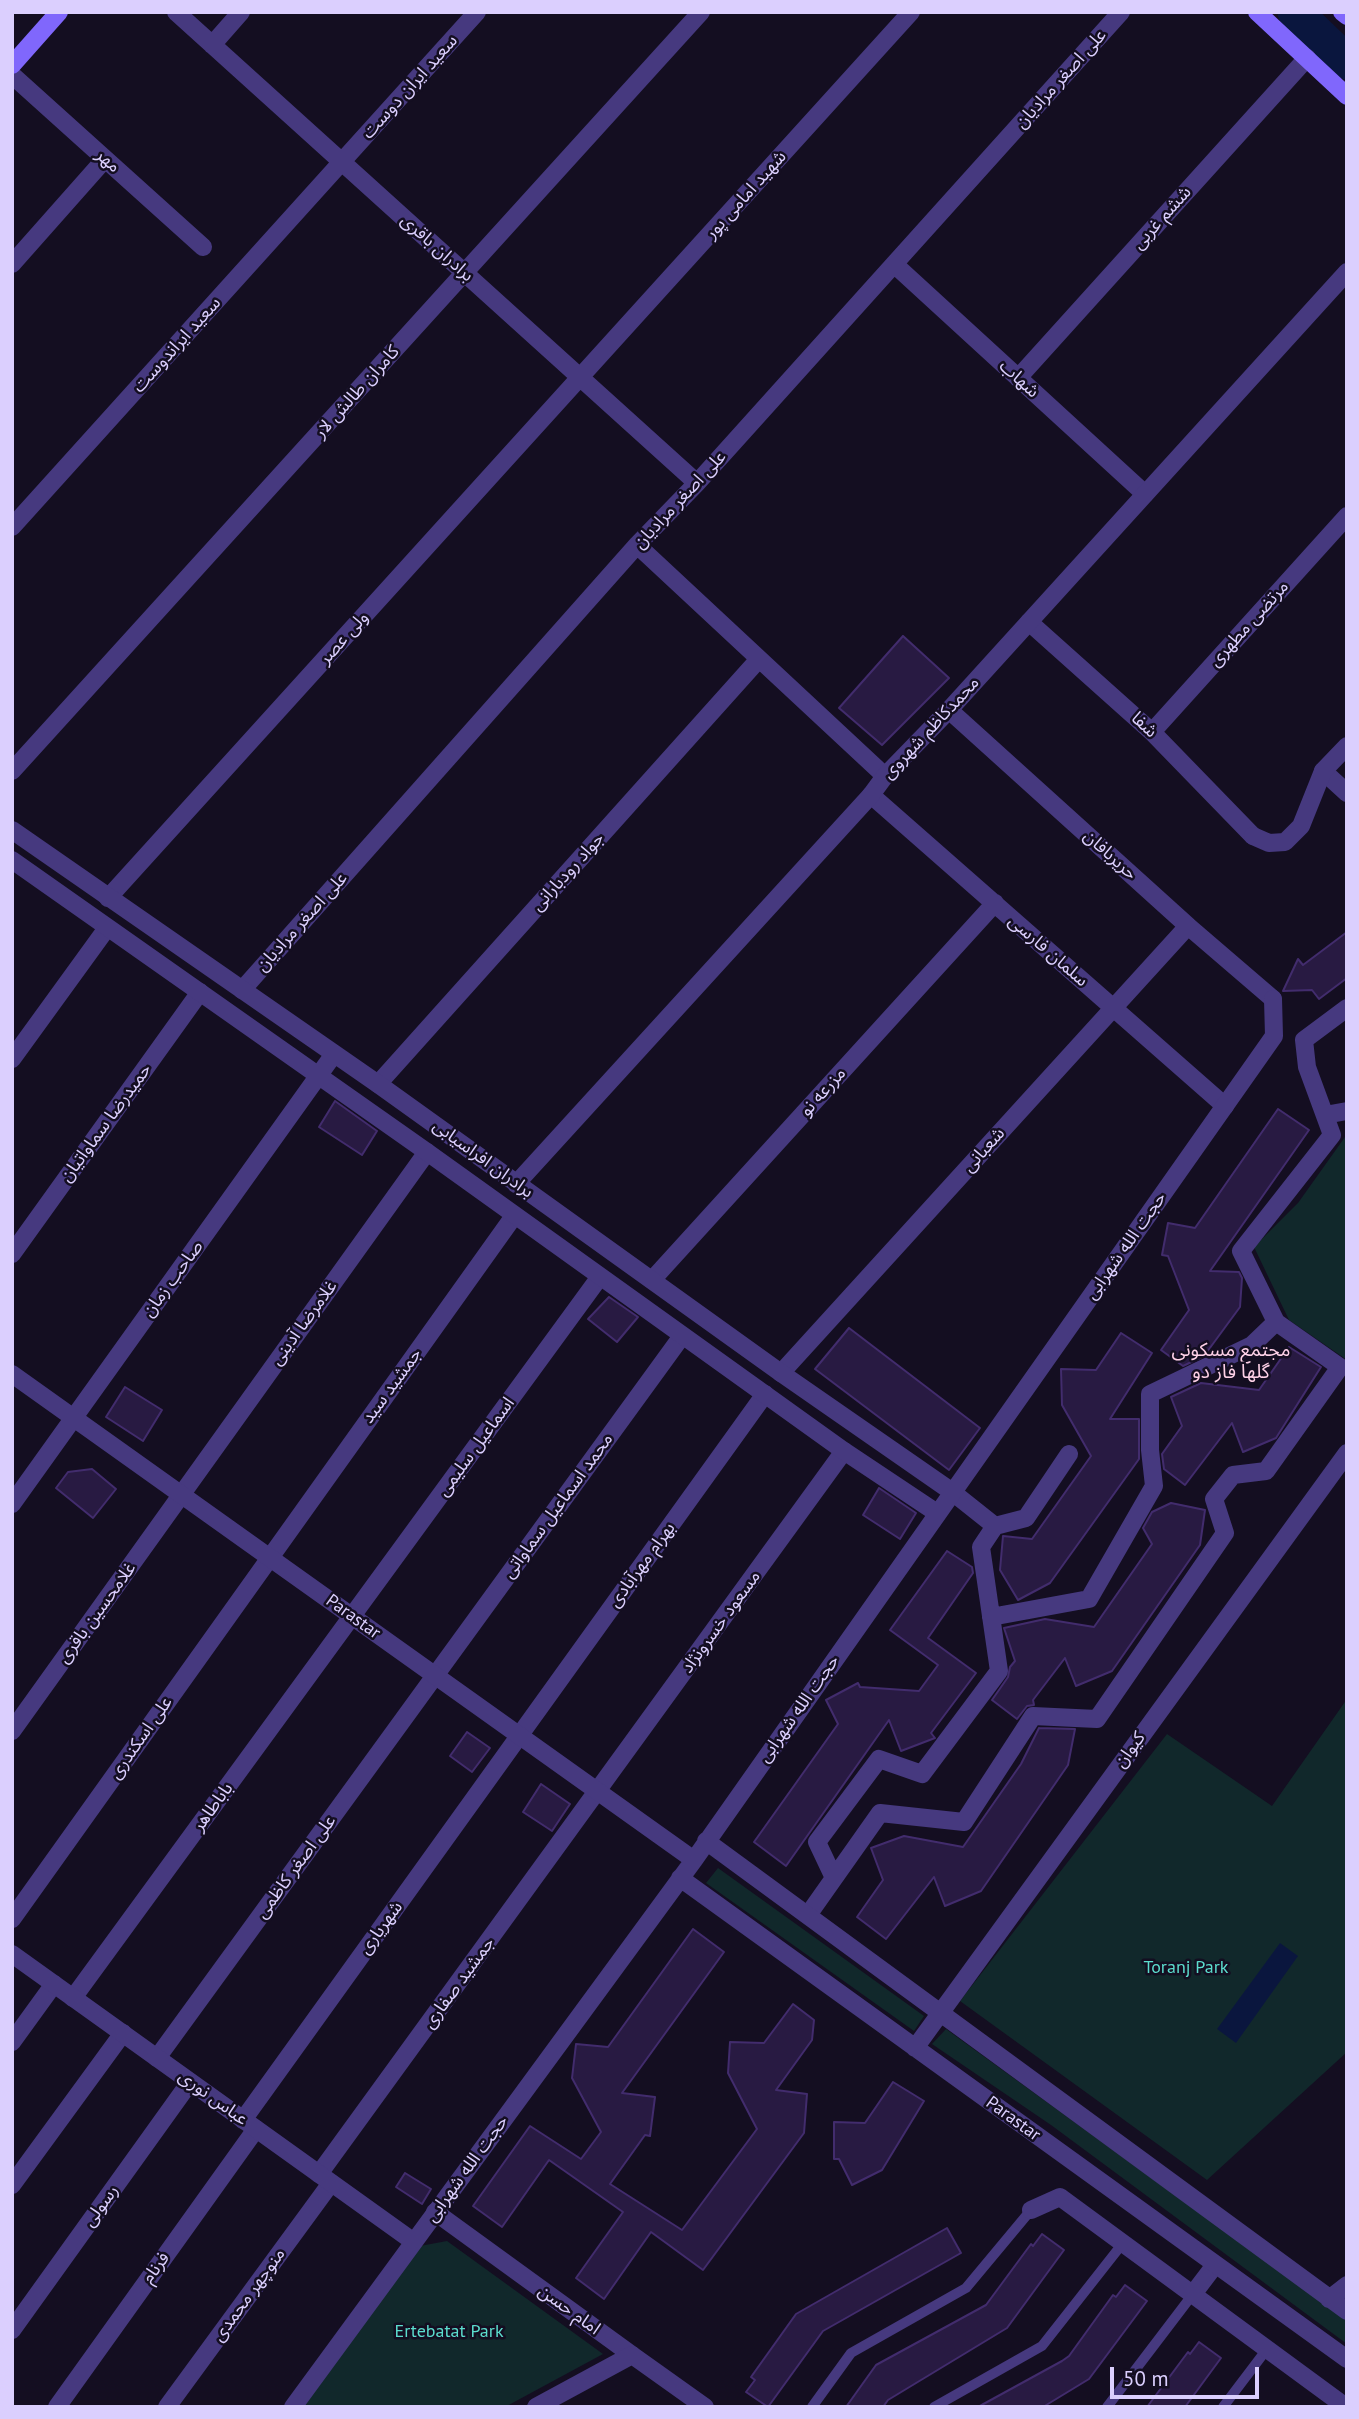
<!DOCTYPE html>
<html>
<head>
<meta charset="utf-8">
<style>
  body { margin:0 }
  #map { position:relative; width:1359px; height:2419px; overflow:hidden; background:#140e21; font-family:"PT Sans",sans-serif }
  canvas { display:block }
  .frame { position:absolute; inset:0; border:14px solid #dbcffe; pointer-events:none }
  .scale { position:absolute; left:1110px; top:2367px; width:149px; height:32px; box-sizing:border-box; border:4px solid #dbcffe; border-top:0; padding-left:9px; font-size:21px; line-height:24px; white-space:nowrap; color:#dbcffe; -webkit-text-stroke:5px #140e21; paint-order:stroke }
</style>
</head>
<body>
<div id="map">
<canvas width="1359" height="2419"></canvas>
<div class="frame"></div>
<div class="scale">50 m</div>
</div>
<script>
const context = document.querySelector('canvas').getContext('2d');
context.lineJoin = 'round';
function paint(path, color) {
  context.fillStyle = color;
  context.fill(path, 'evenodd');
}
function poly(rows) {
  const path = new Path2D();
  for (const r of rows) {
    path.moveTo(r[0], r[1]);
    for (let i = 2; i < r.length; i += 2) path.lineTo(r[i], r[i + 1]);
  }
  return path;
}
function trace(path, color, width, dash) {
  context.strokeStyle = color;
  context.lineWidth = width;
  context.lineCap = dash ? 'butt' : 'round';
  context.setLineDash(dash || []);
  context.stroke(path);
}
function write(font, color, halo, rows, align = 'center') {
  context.font = font + ' "PT Sans","Noto Sans Arabic",sans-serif';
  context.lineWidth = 5;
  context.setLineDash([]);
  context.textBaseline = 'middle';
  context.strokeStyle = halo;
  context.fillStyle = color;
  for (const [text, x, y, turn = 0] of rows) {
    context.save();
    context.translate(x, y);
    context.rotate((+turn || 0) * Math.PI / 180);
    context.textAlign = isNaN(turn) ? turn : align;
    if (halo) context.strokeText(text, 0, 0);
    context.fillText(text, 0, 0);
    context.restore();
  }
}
paint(poly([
  [1345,1137,1347,1139,1347,1360,1289,1320,1254,1247,1298,1203],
  [1347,1699,1347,2052,1207,2180,960,2001,1167,1734,1272,1806],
  [718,1868,924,2016,914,2031,706,1883],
  [946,2029,1347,2320,1347,2344,1051,2125,932,2044],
  [447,2241,603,2354,505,2407,302,2407,420,2246]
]), '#11282b');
paint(poly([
  [1280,1943,1298,1956,1236,2043,1217,2029]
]), '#0a163e');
trace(poly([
  [1295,12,1347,62]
]), '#0a163e', 35);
const building = poly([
  [903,636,949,678,882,745,839,708,903,636],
  [1347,932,1347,978,1319,999,1312,990,1283,991,1298,959,1303,965,1347,932],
  [335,1101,377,1131,362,1155,319,1127,335,1101],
  [1278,1109,1309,1130,1210,1271,1239,1272,1242,1278,1240,1307,1204,1356,1183,1366,1161,1350,1189,1310,1168,1256,1162,1255,1168,1223,1195,1228,1278,1109],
  [609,1297,638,1317,617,1342,588,1319,609,1297],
  [849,1328,980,1428,949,1470,815,1369,849,1328],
  [1121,1333,1152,1353,1110,1419,1139,1419,1139,1459,1050,1583,1018,1600,1000,1570,1003,1536,1032,1539,1091,1456,1062,1405,1061,1369,1096,1370,1121,1333],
  [1289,1347,1321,1367,1276,1438,1243,1452,1232,1423,1185,1485,1164,1469,1162,1454,1182,1426,1171,1397,1201,1383,1259,1390,1289,1347],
  [125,1387,162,1410,143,1441,106,1417,125,1387],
  [92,1469,116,1489,93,1518,56,1488,68,1472,92,1469],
  [879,1488,916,1513,900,1539,863,1515,879,1488],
  [1171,1503,1205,1510,1200,1545,1112,1671,1076,1686,1065,1658,1033,1700,1034,1705,1027,1706,1017,1719,992,1700,1008,1677,1010,1667,1015,1661,1004,1628,1045,1619,1094,1627,1152,1544,1143,1528,1152,1512,1171,1503],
  [947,1551,972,1567,973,1573,928,1638,976,1673,931,1733,935,1738,901,1751,889,1720,786,1866,754,1842,838,1724,826,1700,858,1683,860,1687,919,1691,938,1665,890,1630,947,1551],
  [1039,1728,1075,1729,1068,1765,981,1891,945,1906,934,1877,886,1939,857,1917,883,1880,871,1848,904,1836,963,1847,1021,1764,1039,1728],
  [467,1732,490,1748,472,1772,450,1756,467,1732],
  [541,1784,570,1804,552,1831,523,1812,541,1784],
  [693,1929,724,1952,622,2093,655,2097,650,2136,645,2135,610,2184,682,2230,757,2129,728,2073,730,2042,764,2043,793,2004,814,2020,812,2040,776,2090,807,2094,804,2133,703,2270,651,2232,604,2299,576,2278,623,2212,549,2160,502,2227,473,2206,530,2126,581,2159,601,2132,572,2078,576,2044,608,2047,693,1929],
  [893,2082,924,2101,882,2170,852,2185,839,2159,834,2159,834,2122,865,2123,893,2082],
  [405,2173,431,2189,422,2204,396,2187,405,2173],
  [947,2228,961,2253,823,2331,768,2407,746,2392,755,2380,751,2377,796,2314,947,2228],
  [1042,2234,1064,2250,1007,2328,888,2400,883,2407,846,2407,876,2365,986,2305,1031,2244,1033,2246,1042,2234],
  [1125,2285,1147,2301,1089,2379,1043,2407,978,2407,1062,2361,1069,2356,1113,2295,1116,2297,1125,2285],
  [1199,2342,1221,2358,1185,2407,1147,2407,1188,2352,1190,2354,1199,2342]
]);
paint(building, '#281a42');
trace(building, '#422c6d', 2);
trace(poly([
  [812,2407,851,2353,966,2288,1031,2210],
  [934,2407,1042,2346,1123,2243],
  [1107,2407,1193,2294],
  [1223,2407,1267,2349]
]), '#46397f', 10);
trace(poly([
  [176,12,697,483],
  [212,45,241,12],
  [12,75,203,247],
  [12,264,105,159],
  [894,264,1145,494],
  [1018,378,1307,58],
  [12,527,477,12],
  [637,545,885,776],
  [1029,622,1152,732,1253,836],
  [949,710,1188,926,1273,999],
  [1152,732,1347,516],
  [12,771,701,12],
  [1323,771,1347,793],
  [871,795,1225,1106],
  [108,898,911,12],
  [242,990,637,545,697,483,1121,12],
  [12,1059,107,928],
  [378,1084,759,659],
  [1325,1115,1347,1111],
  [12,1254,200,992],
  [652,1280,995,903],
  [781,1373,1188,926],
  [951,1491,995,1526],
  [991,1617,1089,1599,1154,1486,1150,1450,1150,1394,1252,1345,1276,1322],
  [12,1731,427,1152],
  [834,1878,817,1842,879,1759,922,1774,999,1671,981,1547,995,1526,1026,1518,1069,1454],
  [808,1915,880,1813,964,1822,1033,1716,1097,1719,1225,1533,1214,1499,1233,1475,1266,1471,1340,1367,1276,1322,1241,1251,1332,1135,1307,1067,1304,1040,1347,1008],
  [12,1919,514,1216],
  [73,1998,599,1278],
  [12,2042,54,1984],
  [157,2058,682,1336],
  [243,2120,765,1394],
  [319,2174,844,1451],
  [12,2185,123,2033],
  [1031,2210,1060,2197,1346,2407],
  [435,2212,632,2355],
  [1193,2294,1215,2265],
  [12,2330,190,2082],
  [57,2407,256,2129],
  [167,2407,331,2183]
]), '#46397f', 18);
trace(poly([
  [12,830,378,1084,781,1373,951,1491],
  [1253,836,1269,843,1285,842,1301,826,1323,771,1347,746],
  [12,860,427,1152,844,1451,937,1513],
  [516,1184,871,795,885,776,949,710,1347,272],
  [12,1374,694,1860],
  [12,1504,334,1054],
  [706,1841,1347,2311],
  [680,1878,1347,2359],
  [12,1954,414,2242],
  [915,2048,1347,1453],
  [1329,2299,1347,2285],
  [293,2407,694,1860,1274,1036,1273,999],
  [536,2407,632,2355,705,2407]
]), '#46397f', 18);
trace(poly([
  [1257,12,1347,96],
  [1342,12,1347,16],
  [12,65,59,12]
]), '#8067fc', 18);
write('18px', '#dbcffe', '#140e21', [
  ["علی اصغر مرادیان",1061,79,-48],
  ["سعید ایران دوست",410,87,-48],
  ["مهر",108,161,42],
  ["شهید امامی پور",746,195,-48],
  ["ششم غربی",1162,218,-48],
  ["برادران باقری",437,248,42],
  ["سعید ایراندوست",177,345,-48],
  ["شهاب",1019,379,42],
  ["کامران طالش لار",357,392,-48],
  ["علی اصغر مرادیان",680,500,-47],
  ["مرتضی مطهری",1249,624,-48],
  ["ولی عصر",344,638,-48],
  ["شفا",1144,725,43],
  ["محمدکاظم شهروی",931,728,-47],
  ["حریربافان",1110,855,42],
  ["جواد رودبارانی",568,872,-48],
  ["علی اصغر مرادیان",302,922,-48],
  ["سلمان فارسی",1048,951,41],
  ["مزرعه نو",823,1092,-48],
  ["حمیدرضا سماواتیان",106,1123,-54],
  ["شعبانی",984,1150,-48],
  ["برادران افراسیابی",483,1159,36],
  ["حجت الله شهرابی",1126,1246,-55],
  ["صاحب زمان",173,1279,-54],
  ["غلامرضا آدینی",304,1323,-54],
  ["جمشید سید",392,1386,-54],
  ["اسماعیل سلیمی",476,1447,-54],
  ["محمد اسماعیل سماواتی",558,1506,-54],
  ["بهرام مهرآبادی",642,1565,-54],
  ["غلامحسین باقری",97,1613,-54],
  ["Parastar",353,1617,36],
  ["مسعود خسرونژاد",721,1622,-54],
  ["حجت الله شهرابی",799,1709,-55],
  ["علی اسکندری",141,1738,-55],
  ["کیوان",1130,1750,-54],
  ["باباطاهر",213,1807,-54],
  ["علی اصغر کاظمی",296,1867,-54],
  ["شهریاری",381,1928,-54],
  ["جمشید صفاری",459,1983,-54],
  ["عباس نوری",213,2098,36],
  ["Parastar",1013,2119,36],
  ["حجت الله شهرابی",467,2169,-54],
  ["رسولى",101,2206,-54],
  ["فرنام",156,2268,-54],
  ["منوچهر محمدی",249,2295,-54],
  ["امام حسن",569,2310,36]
]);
write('18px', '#5cddce', '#140e21', [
  ["Toranj Park",1186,1968],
  ["Ertebatat Park",449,2332]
]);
write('19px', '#fed1e7', '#140e21', [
  ["مجتمع مسکونی",1231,1351],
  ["گلها فاز دو",1231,1373]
]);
</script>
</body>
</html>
